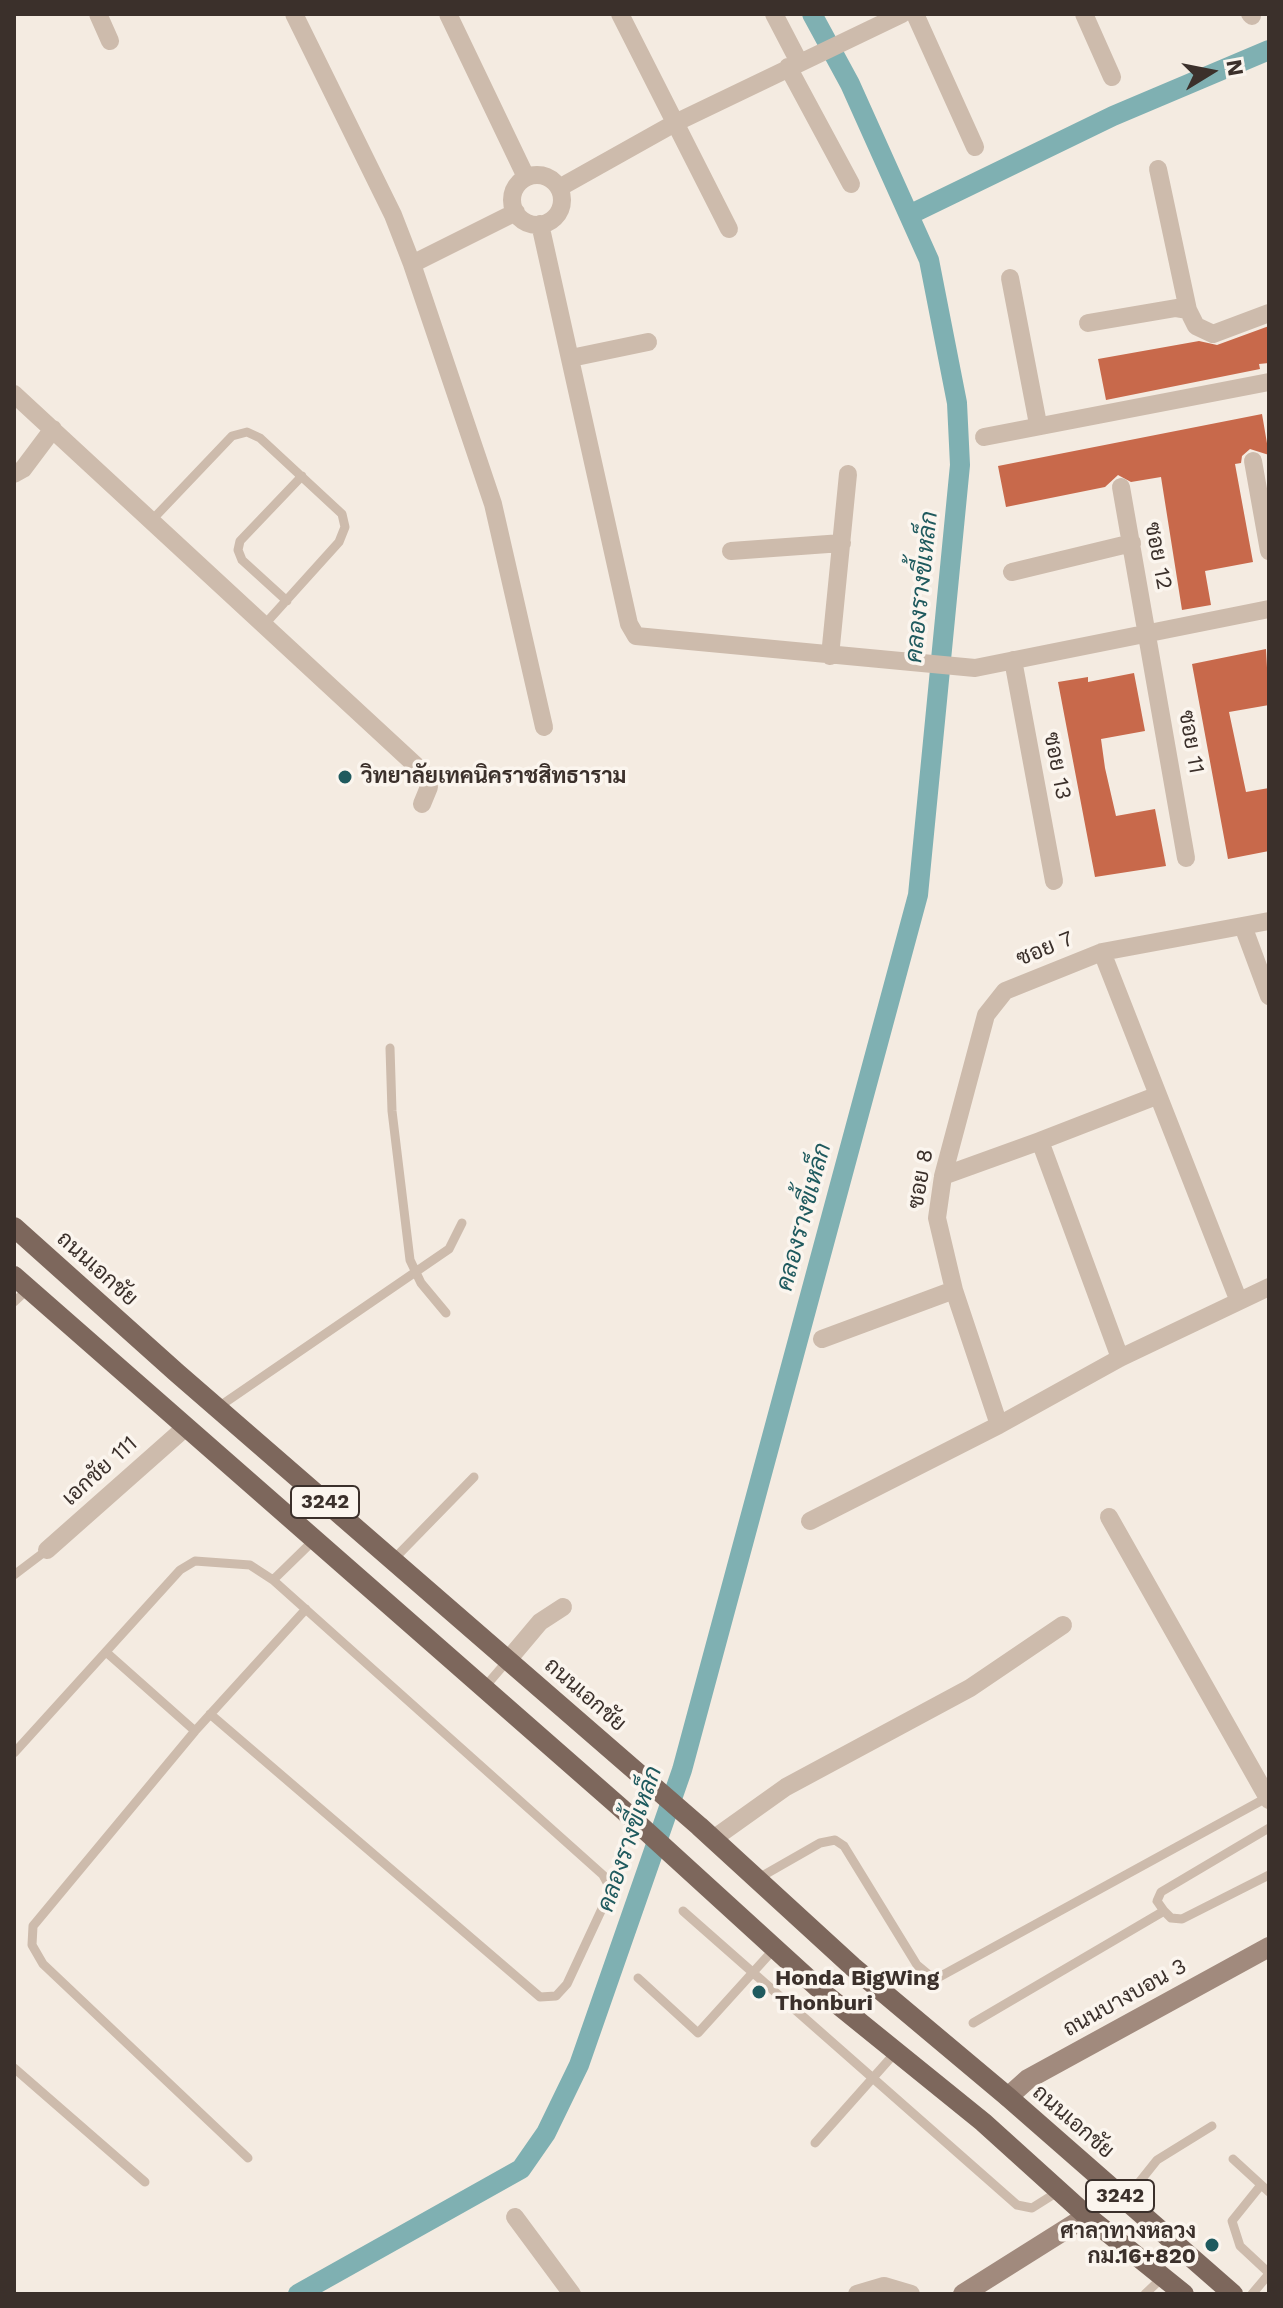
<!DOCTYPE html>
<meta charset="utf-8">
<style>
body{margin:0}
#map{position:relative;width:1283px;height:2308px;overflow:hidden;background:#f4ebe1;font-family:"Work Sans",sans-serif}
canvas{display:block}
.frame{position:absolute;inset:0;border:16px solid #3b302b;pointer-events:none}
.north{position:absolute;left:1171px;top:32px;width:80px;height:80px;-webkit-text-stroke:6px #fbf5ee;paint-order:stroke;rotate:80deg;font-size:22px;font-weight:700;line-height:32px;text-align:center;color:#3b302b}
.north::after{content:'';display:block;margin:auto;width:28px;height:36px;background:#3b302b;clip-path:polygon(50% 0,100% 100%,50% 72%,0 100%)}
</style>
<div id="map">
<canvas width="1283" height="2308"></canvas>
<div class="frame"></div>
<div class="north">N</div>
</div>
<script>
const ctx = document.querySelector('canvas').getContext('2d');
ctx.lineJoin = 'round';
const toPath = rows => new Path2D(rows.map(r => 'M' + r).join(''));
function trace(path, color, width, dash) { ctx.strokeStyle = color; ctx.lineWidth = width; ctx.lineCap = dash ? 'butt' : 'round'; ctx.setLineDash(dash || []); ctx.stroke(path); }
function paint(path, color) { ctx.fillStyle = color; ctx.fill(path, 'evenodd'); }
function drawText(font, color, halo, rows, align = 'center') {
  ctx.font = font + ' "Work Sans",Sarabun,sans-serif'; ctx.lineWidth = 7; ctx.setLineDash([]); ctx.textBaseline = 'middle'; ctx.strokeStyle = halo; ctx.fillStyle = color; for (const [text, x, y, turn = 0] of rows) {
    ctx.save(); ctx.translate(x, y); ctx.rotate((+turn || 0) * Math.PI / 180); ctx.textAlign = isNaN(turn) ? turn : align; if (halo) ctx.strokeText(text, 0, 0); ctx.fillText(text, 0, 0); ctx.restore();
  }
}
const canal = toPath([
 [911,214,1113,116,1269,50],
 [298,2294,521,2169,546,2133,579,2065,682,1770,918,895,960,465,957,403,929,260,850,84,812,14]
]);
const building = toPath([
 [1269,326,1269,363,1259,364,1260,369,1106,400,1098,359,1199,341,1217,345],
 [1262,414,1269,455,1250,449,1242,456,1241,463,1235,464,1253,562,1205,571,1211,605,1182,610,1161,477,1131,482,1118,475,1105,487,1006,507,998,466],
 [1266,649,1269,705,1229,712,1246,792,1269,788,1269,851,1228,859,1192,664],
 [1134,673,1145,731,1101,739,1105,768,1116,816,1155,809,1166,866,1095,877,1058,682,1088,677,1088,682]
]);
const lane = toPath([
 [152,520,232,436,247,432,260,438,342,514,345,527,339,542,265,624],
 [287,601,242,560,238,550,240,541,302,476],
 [390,1048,392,1111,410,1260,421,1283,446,1313],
 [14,1302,28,1289],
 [217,1408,449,1249,462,1223],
 [393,1560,474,1477],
 [14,1575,47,1550],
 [273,1580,314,1540],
 [106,1652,195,1731],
 [484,1688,508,1660],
 [14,1753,180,1570,195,1561,250,1565,273,1580,603,1875,609,1886,607,1898,567,1984,556,1996,540,1997,210,1714],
 [757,1879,820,1843,835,1840,844,1846,917,1965,929,1975,941,1976,1268,1797],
 [683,1911,1017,2205,1032,2208,1059,2191],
 [1164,1911,1171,1918,1182,1919,1269,1875],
 [638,1978,698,2033,775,1948],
 [973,2023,1164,1911,1157,1901,1161,1892,1269,1828],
 [14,2068,145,2182],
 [815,2143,895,2053],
 [248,2158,43,1964,32,1945,33,1926,195,1731,306,1609],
 [1233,2159,1269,2192],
 [1261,2185,1232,2221,1240,2246,1269,2273],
 [1125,2200,1157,2160,1212,2126],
 [1145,2294,1163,2277],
 [1252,2294,1269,2274]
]);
const street = toPath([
 [98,14,110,41],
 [294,14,393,215,412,264,493,504,544,727],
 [448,14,526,177],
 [620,14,729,229],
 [774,14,799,62],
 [915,14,975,147],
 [1084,14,1112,77],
 [1250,14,1252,16],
 [788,67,851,184],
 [1158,169,1188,310],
 '512 200a25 25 0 1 1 50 0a25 25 0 1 1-50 0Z',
 [559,188,675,123,902,14],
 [540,224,629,624,636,636,975,668,1269,609],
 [412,264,516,212],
 [1010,278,1038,424],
 [1088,323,1176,308,1188,310,1196,326,1213,334,1269,313],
 [571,358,648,342],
 [14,394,424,773,429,787,422,804],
 [984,437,1269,382],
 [1253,461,1269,551],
 [14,474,23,469,53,429],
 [1121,487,1186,858],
 [731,551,842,543],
 [1012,572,1132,543],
 [830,656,848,474],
 [1013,660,1054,881],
 [1243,926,1269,996],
 [1102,952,1238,1299],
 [943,1176,1040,1141],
 [822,1339,954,1290],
 [1120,1358,1040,1141,1156,1096],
 [999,1425,954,1290,937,1218,943,1176,986,1015,1005,991,1102,952,1269,921],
 [1109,1517,1269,1800],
 [810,1521,999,1425,1120,1358,1269,1287],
 [47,1550,186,1427],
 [508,1660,540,1622,563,1607],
 [713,1839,786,1787,970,1688,1063,1625],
 [515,2217,572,2294],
 [857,2294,884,2286,911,2294]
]);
const secondary = toPath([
 [1008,2097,1028,2079,1269,1947],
 [963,2294,1087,2216]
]);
const primary = toPath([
 [14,1227,177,1373,699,1826,853,1967,1008,2097,1233,2294],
 [14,1276,622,1809,826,1995,983,2122,1087,2216,1184,2294]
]);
const markers = [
 [345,777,8,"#1f5a5e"],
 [759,1992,8,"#1f5a5e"],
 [1212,2245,8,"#1f5a5e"]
];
const shields = [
 [325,1502,68],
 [1120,2196,68]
];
const shieldNames = [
 ["3242",325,1502],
 ["3242",1120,2196]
];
const streetNames = [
 ["ซอย 12",1158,556,79],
 ["ซอย 11",1191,742,80],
 ["ซอย 13",1057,766,79],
 ["ซอย 7",1045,949,-22],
 ["ซอย 8",921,1179,-80],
 ["ถนนเอกชัย",97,1269,42],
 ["เอกชัย 111",100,1471,-42],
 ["ถนนเอกชัย",585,1695,41],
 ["ถนนบางบอน 3",1125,1998,-29],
 ["ถนนเอกชัย",1073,2122,41]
];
const poiNames = [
 ["วิทยาลัยเทคนิคราชสิทธาราม",361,777],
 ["Honda BigWing",775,1979],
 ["Thonburi",775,2004],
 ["ศาลาทางหลวง",1196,2232,"right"],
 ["กม.16+820",1196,2257,"right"]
];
const waterNames = [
 ["คลองรางขี้เหล็ก",922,587,-84],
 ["คลองรางขี้เหล็ก",804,1217,-75],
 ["คลองรางขี้เหล็ก",630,1839,-71]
];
trace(canal, '#7fb0b2', 20);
paint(building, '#c8694b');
trace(lane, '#cdbbac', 9);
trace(street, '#cdbbac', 18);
trace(secondary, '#a18a7d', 20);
trace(primary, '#7d675c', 20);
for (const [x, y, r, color] of markers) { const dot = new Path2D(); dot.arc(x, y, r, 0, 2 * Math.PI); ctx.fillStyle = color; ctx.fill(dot); trace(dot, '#fbf5ee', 3); }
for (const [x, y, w] of shields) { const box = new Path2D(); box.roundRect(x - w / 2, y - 16, w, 32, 6); ctx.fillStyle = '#fbf5ee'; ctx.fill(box); trace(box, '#3b302b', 2); }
drawText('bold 20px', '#3b302b', null, shieldNames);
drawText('22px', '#3b302b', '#fbf5ee', streetNames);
drawText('bold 22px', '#3b302b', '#fbf5ee', poiNames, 'left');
drawText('italic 24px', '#1f5a5e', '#fbf5ee', waterNames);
</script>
